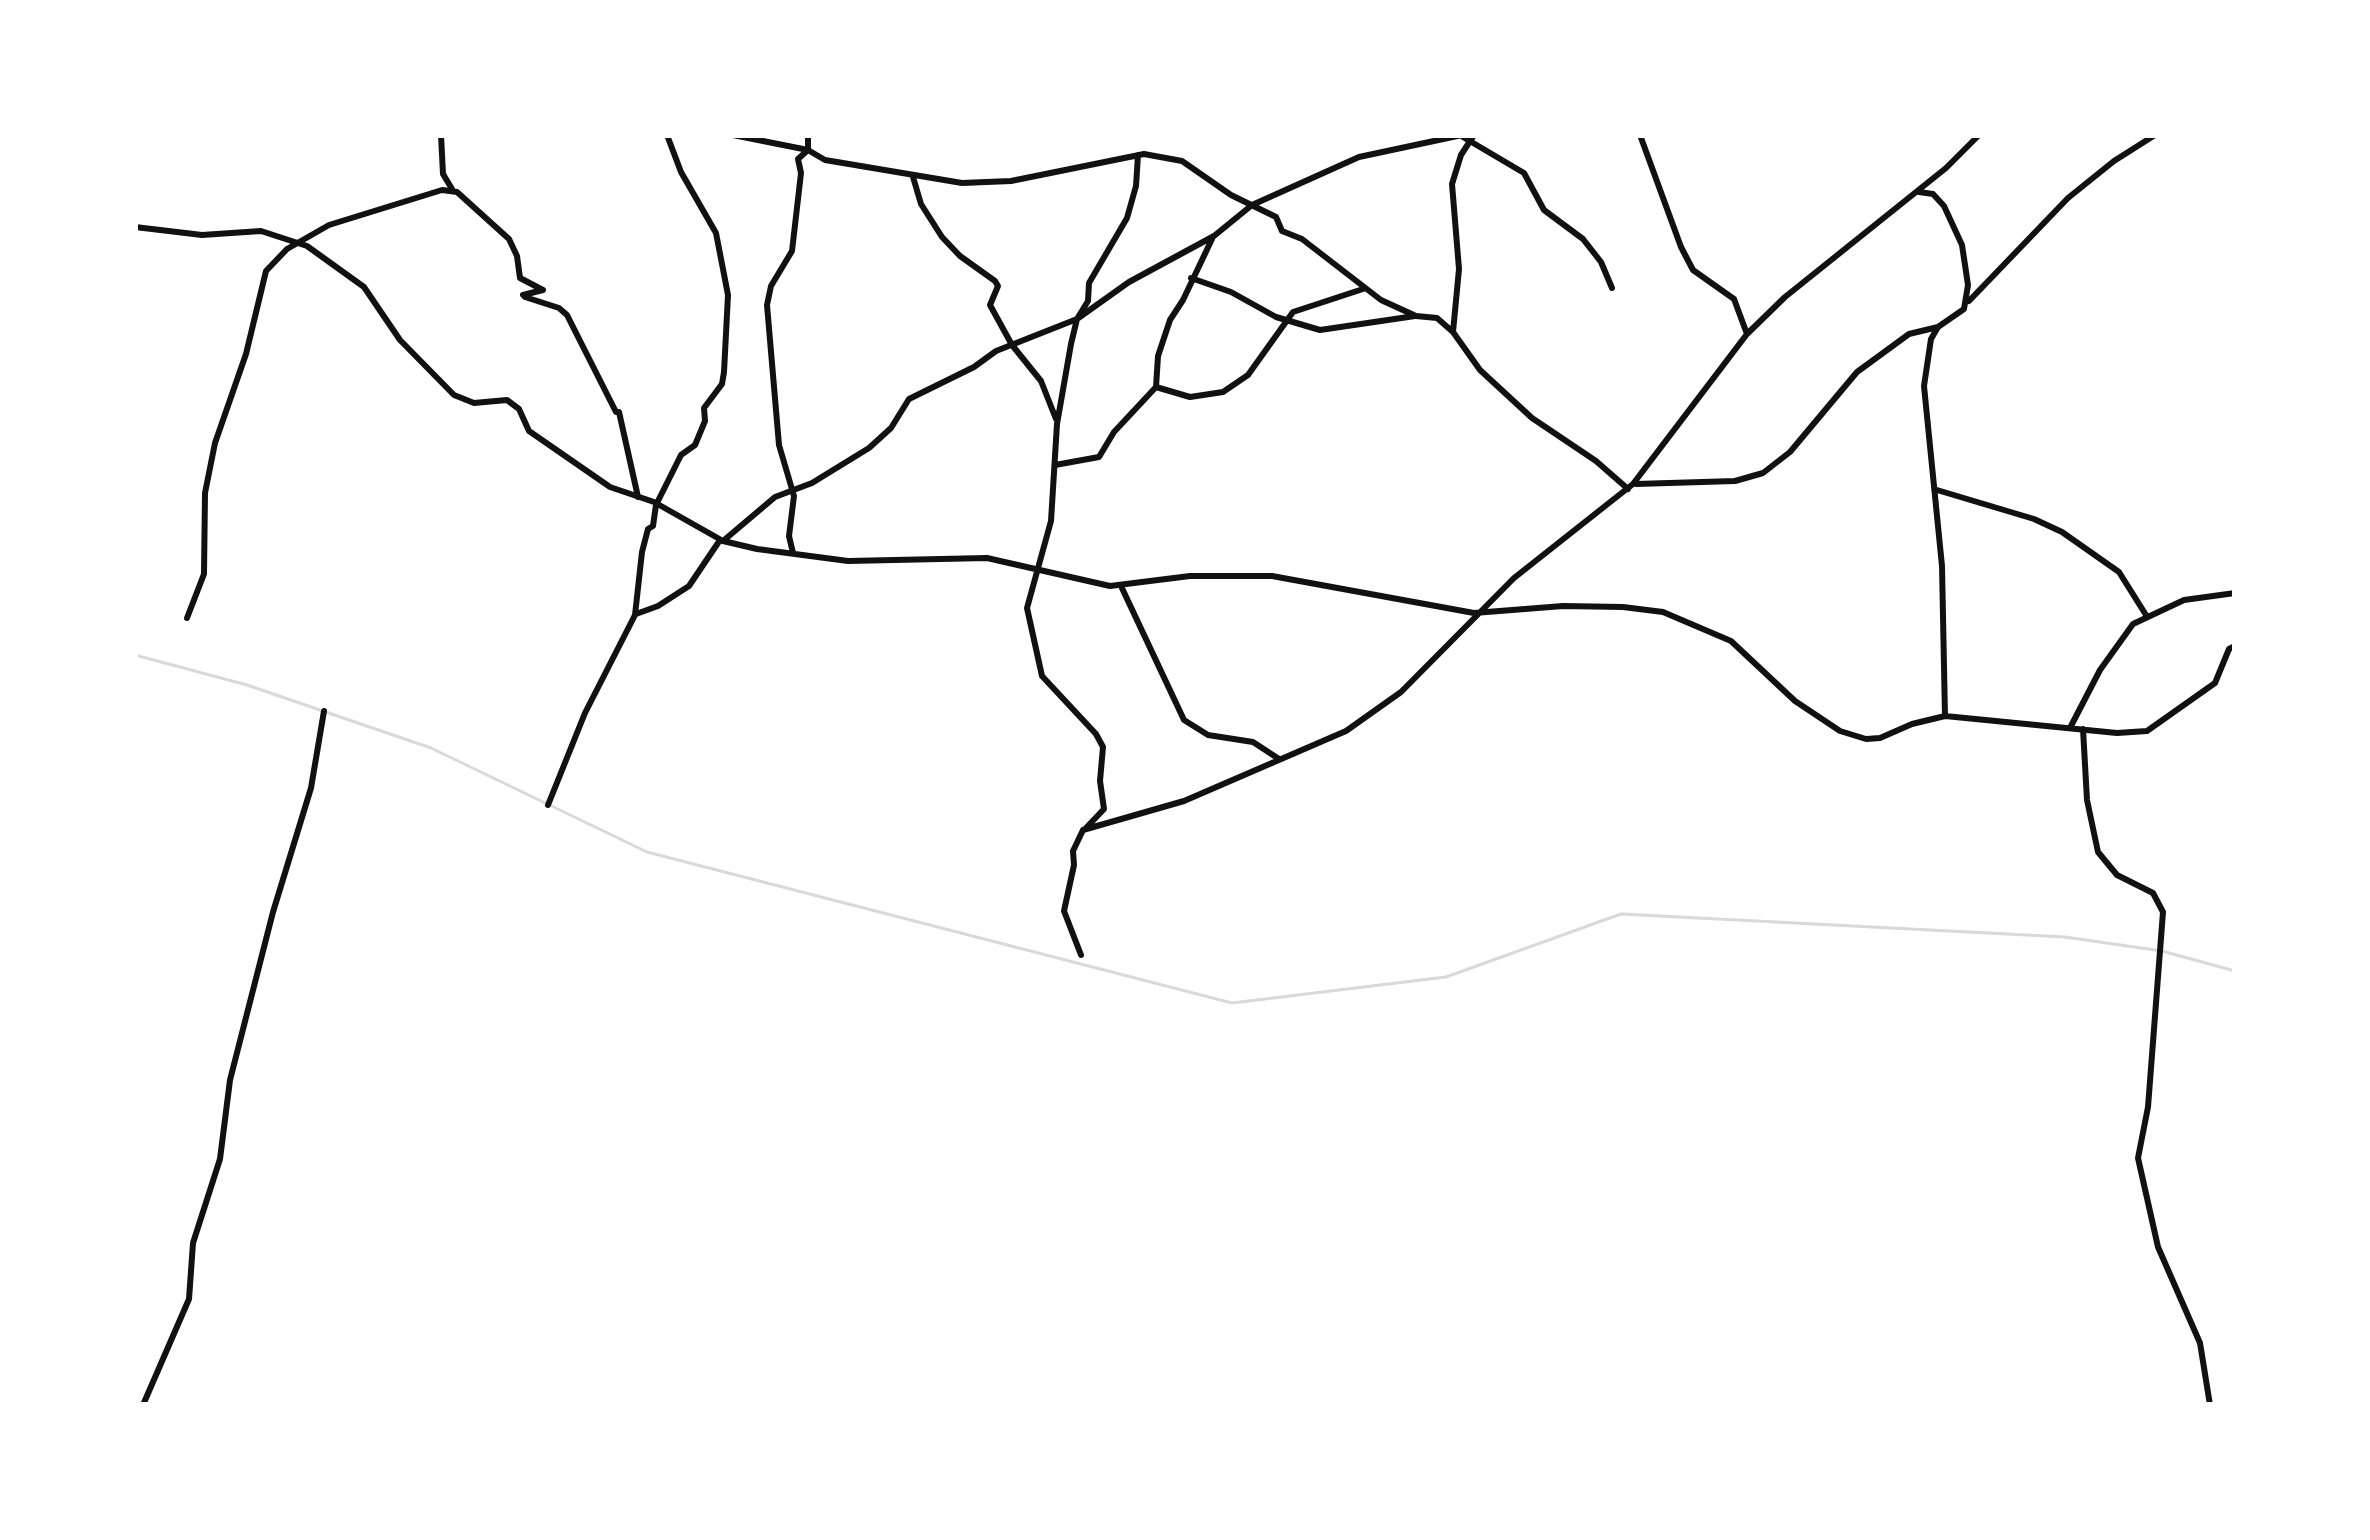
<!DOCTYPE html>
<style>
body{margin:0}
#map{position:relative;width:2370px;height:1540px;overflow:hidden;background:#fff;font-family:Signika,sans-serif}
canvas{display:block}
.frame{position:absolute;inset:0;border:138px solid #fff;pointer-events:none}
</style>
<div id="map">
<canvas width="2370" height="1540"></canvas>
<div class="frame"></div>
</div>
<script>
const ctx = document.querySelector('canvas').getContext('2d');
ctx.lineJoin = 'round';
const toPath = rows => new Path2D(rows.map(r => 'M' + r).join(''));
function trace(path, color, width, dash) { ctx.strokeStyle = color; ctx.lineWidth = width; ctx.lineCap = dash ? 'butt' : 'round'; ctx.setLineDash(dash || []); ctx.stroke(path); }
const stream = toPath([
 [135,655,247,685,431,748,647,852,1232,1003,1446,977,1621,914,2065,937,2162,951,2235,971]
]);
const minor = toPath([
 [441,135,443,174,452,189],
 [733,135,808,150,825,160,962,183,1011,181,1144,154,1182,161,1231,195,1276,217,1282,231,1302,239,1381,300,1416,316,1437,318,1453,332,1480,370,1532,418,1596,461,1628,489],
 [1640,135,1681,247,1693,270,1734,299,1747,334],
 [1463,137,1524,173,1544,210,1583,239,1601,262,1612,288],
 [913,177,921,204,942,237,960,256,995,281,998,286,990,305,1012,345,1041,381,1056,419],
 [1919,192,1933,194,1944,206,1962,245,1968,285,1964,309,1938,327,1931,339,1924,386,1942,566,1945,716],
 [135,227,202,235,261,231,307,246,364,287,400,340,454,395,474,403,507,400,519,409,529,431,610,487,654,502,723,541,757,549,848,561,987,558,1110,586,1190,576,1272,576,1474,613,1563,606,1623,607,1663,612,1731,641,1795,701,1840,731,1866,739,1880,738,1912,724,1945,716,2117,733,2147,731,2215,683,2229,649,2235,646],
 [1191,278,1231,292,1276,317,1320,330,1415,316],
 [1969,301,2068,198,2114,161,2155,135],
 [1453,332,1459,269,1452,184,1461,155,1474,135],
 [1156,387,1190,397,1223,392,1248,375,1293,312,1363,289],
 [1055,465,1099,457,1114,432,1156,387,1158,356,1170,320,1183,300,1212,239],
 [1636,484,1735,481,1763,473,1790,452,1857,372,1909,334,1938,327],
 [1937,490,2034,519,2062,532,2119,572,2146,615],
 [723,541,775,497,812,483,869,448,891,428,909,399,974,367,996,351,1077,319,1129,282,1214,236,1252,205,1359,157,1462,135],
 [793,553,789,536,794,496,779,445,767,305,771,286,792,251,801,173,798,159,808,150,808,135],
 [1121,586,1184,720,1208,735,1253,742,1279,759],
 [636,614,658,606,689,586,720,540],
 [187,618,204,574,205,493,215,443,246,354,266,271,287,249,329,225,442,190,457,192,509,239,517,256,520,278,543,290,523,295,525,297,559,308,567,315,616,412,619,412,638,497],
 [2071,726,2100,670,2133,624,2184,600,2235,593],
 [2083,729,2087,800,2098,852,2117,875,2153,893,2163,912,2148,1107,2138,1158,2158,1247,2200,1343,2210,1405],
 [548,805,585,713,635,615,642,552,648,529,653,526,656,505,681,455,695,445,705,421,704,408,722,384,724,372,728,295,716,233,681,172,667,135],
 [1086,828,1104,809,1100,781,1103,747,1096,734,1042,676,1027,608,1051,521,1057,424,1071,344,1077,319,1088,301,1089,283,1127,218,1136,186,1138,155],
 [1081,955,1064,911,1074,865,1073,851,1083,830,1184,801,1346,731,1401,692,1514,578,1633,484,1747,334,1785,297,1946,168,1979,135],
 [143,1405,189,1299,193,1243,220,1159,230,1080,273,912,311,788,324,711]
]);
trace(stream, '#d9d9d9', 3);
trace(minor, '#111', 6);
</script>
